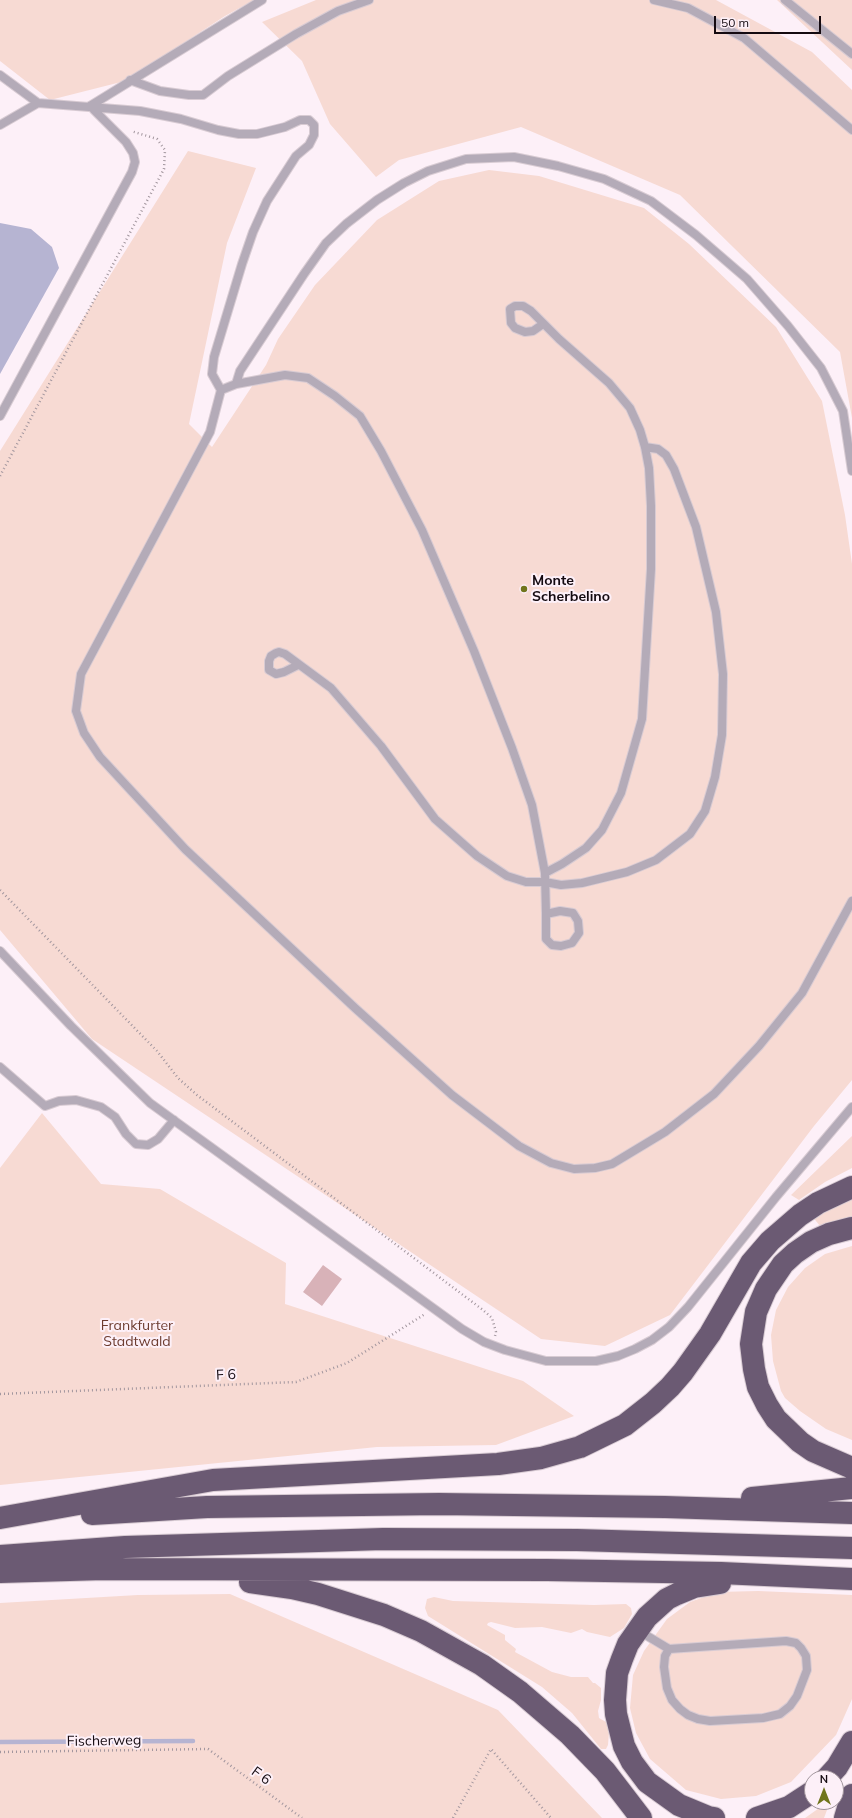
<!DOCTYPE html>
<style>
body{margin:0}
#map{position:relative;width:852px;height:1818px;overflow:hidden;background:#fdf0f8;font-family:Mulish,sans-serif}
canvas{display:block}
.north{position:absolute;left:804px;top:1770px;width:40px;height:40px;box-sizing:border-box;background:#fdf0f8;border:1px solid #a0949b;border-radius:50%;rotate:0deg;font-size:11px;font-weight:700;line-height:16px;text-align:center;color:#140a10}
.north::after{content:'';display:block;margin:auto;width:14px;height:18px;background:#70751c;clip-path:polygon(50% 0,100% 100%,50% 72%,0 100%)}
.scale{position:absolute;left:714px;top:16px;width:107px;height:18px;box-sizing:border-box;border:2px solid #140a10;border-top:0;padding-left:5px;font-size:12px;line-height:14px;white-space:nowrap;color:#140a10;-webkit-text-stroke:3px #fdf0f8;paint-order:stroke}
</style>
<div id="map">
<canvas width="852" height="1818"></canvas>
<div class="north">N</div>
<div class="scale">50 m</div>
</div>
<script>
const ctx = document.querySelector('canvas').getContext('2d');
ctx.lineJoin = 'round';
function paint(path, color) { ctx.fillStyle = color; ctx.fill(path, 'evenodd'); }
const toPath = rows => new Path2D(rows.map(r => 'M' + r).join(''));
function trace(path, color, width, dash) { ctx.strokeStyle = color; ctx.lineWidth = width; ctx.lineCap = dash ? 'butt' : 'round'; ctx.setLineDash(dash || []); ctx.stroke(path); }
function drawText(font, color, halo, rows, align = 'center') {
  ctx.font = font + ' Mulish,sans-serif'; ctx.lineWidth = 4; ctx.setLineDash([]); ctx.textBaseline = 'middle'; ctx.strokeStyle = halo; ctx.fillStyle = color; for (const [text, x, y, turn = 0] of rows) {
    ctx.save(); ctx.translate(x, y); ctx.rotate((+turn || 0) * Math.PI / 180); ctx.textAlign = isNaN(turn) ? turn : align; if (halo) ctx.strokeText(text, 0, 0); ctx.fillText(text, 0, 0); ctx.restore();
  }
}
const green = toPath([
 [0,0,254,0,225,16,125,81,50,100,0,61],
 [316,0,716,0,812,52,852,90,852,418,840,352,680,195,521,127,399,160,376,177,330,124,302,61,262,22],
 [777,0,852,0,852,70],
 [188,151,256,168,227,243,189,424,212,447,266,365,278,339,315,285,377,220,439,181,489,170,539,176,644,208,689,244,776,327,822,401,845,515,852,564,852,1080,814,1126,670,1315,605,1346,541,1339,92,1039,0,930,0,451],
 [42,1113,101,1184,160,1189,286,1263,285,1304,523,1381,574,1416,496,1445,377,1447,0,1485,0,1168],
 [852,1136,852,1168,825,1182,799,1200,791,1195],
 [852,1197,852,1218,840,1220,820,1226,812,1216],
 [852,1246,852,1440,826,1429,800,1411,785,1398,781,1391,773,1361,771,1335,776,1310,788,1287,805,1268,825,1254],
 [758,1591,852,1595,852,1699,836,1735,791,1782,756,1796,721,1799,686,1790,650,1759,636,1733,630,1708,633,1675,644,1651,667,1619,690,1602,718,1592],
 [230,1594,498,1710,602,1818,0,1818,0,1603,138,1595],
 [434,1597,453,1601,594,1605,626,1604,631,1608,632,1614,624,1628,610,1637,587,1632,582,1629,571,1633,542,1627,515,1628,491,1622,488,1623,487,1625,505,1635,505,1640,516,1649,515,1652,552,1672,571,1677,588,1677,593,1683,595,1683,601,1688,601,1700,598,1711,599,1718,606,1722,609,1732,608,1745,606,1749,601,1749,572,1713,542,1687,428,1616,425,1608,427,1599],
 [822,1806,827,1810,824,1818,805,1818]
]);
const water = toPath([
 [0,223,31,229,52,247,59,268,0,374]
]);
const stream = toPath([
 [0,1742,193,1741]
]);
const building = toPath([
 [323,1265,342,1279,322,1306,303,1292]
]);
const path = toPath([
 [0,476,164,169,165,150,157,139,131,131],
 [0,890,157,1051,178,1078,197,1095,483,1310,492,1318,496,1332,495,1336],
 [0,1394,296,1382,347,1363,425,1314],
 [0,1752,208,1749,302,1818],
 [453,1818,491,1749,551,1818]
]);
const service = toPath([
 [654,0,688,8,744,38,852,130],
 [785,0,852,54],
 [0,75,38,103,140,111,181,119,218,130,239,134,257,134,285,127,300,120,309,120,314,125,314,135,309,145,296,156,267,201,253,232,242,264,214,357,212,374,221,390,210,432,81,674,76,711,84,733,100,757,185,849,355,1008,452,1095,519,1146,551,1163,574,1169,595,1168,612,1164,665,1132,714,1094,759,1046,802,993,852,901],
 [130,80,160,91,189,95,203,95,228,76,296,34,338,11,369,0],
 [90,106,262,0],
 [0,125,38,103],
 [543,324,533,331,525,332,515,328,511,323,510,309,515,306,523,306,531,311,559,339,609,383,630,408,640,430,645,447,649,468,651,506,651,569,642,719,621,793,602,830,586,848,562,864,545,873],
 [236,384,285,375,308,378,335,396,360,416,381,451,422,530,474,651,512,748,532,805,545,873,546,914,560,911,573,913,578,921,579,933,572,943,561,946,552,945,546,939,546,914],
 [221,390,236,384,240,371,304,274,326,243,346,224,377,200,404,183,428,171,466,159,514,157,558,166,604,179,651,201,696,235,747,279,788,326,821,368,843,411,852,471],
 [0,416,132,172,135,162,133,153,126,142,90,106],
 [298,665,284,672,276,674,269,670,269,661,271,656,276,653,279,652,285,654,331,688,381,746,435,819,477,856,507,876,526,882,545,882,561,885,582,883,627,872,656,860,690,834,705,811,715,777,722,735,723,674,716,612,696,527,674,469,666,455,658,449,645,447],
 [0,951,71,1026,150,1103,462,1329,484,1342,505,1350,546,1361,596,1361,618,1356,635,1349,652,1340,669,1327,688,1307,776,1197,852,1107],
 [0,1067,45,1106,59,1101,76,1100,101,1107,115,1117,126,1134,136,1144,148,1145,158,1139,174,1120],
 [639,1631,669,1649,786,1641,796,1643,801,1648,806,1656,807,1670,797,1696,790,1706,780,1714,763,1718,710,1721,698,1719,688,1715,680,1709,672,1700,667,1688,664,1667,665,1656,669,1649]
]);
const motorway = toPath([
 [852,1228,829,1234,811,1242,795,1253,783,1264,766,1289,756,1312,751,1344,754,1369,758,1387,767,1405,776,1419,800,1442,813,1451,852,1468],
 [752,1498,852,1488],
 [92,1514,207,1507,439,1504,665,1507,852,1513],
 [0,1518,213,1480,498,1464,541,1458,580,1447,625,1425,653,1403,670,1387,683,1372,710,1334,751,1263,770,1241,800,1215,818,1203,852,1187],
 [0,1556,125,1547,383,1539,577,1540,852,1548],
 [0,1572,104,1569,547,1570,721,1573,852,1579],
 [250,1582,292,1588,318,1594,384,1615,421,1631,482,1665,520,1692,570,1735,605,1771,641,1818],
 [827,1778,837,1767,852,1742],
 [714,1818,708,1817,679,1805,647,1782,632,1762,624,1746,616,1714,615,1700,617,1673,622,1659,628,1644,647,1617,667,1599,677,1594,694,1587,720,1583],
 [757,1818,789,1807,812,1792],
 [845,1818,852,1795]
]);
const markers = [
 [524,589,4,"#70751c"]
];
const poiNames = [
 ["Monte",532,581],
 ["Scherbelino",532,597]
];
const parkNames = [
 ["Frankfurter",137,1326],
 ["Stadtwald",137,1342]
];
const streetNames = [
 ["F 6",226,1375,-3],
 ["Fischerweg",104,1741,-1],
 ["F 6",261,1776,36]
];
paint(green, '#f7dad3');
paint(water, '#b6b4d2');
trace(stream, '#b6b4d2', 4.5);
paint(building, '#d8b2b8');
trace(service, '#d8cbd3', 10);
trace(motorway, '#d8cbd3', 24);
trace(path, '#a2969e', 2.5, [1, 3]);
trace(service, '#b4abb8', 8);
trace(motorway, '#6b5a73', 22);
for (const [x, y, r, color] of markers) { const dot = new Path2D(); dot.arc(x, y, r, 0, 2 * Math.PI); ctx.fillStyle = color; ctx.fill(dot); trace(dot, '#fdf0f8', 1.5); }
drawText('bold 14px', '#140a10', '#fdf0f8', poiNames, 'left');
drawText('14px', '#6d3c30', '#fdf0f8', parkNames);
drawText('14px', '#140a10', '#fdf0f8', streetNames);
</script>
